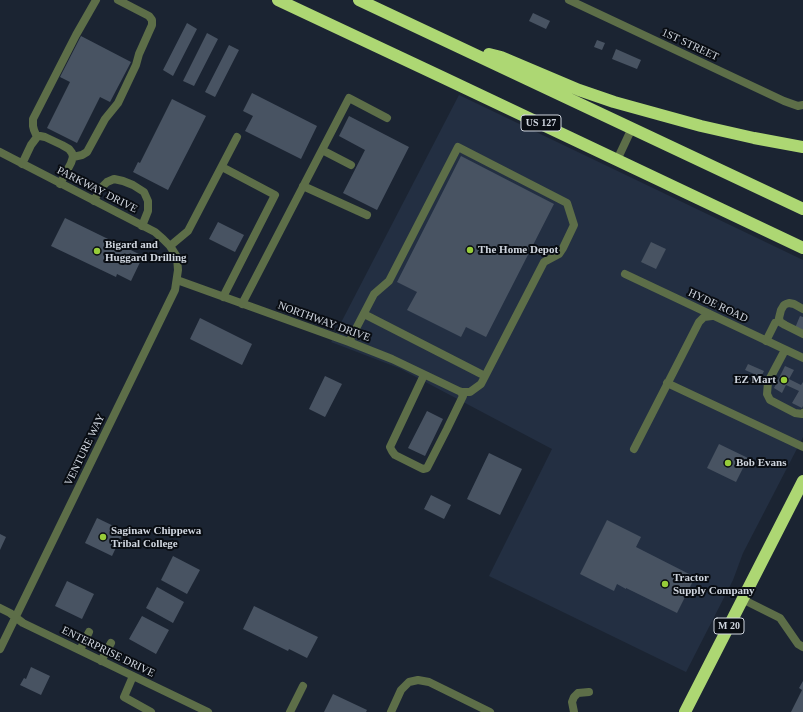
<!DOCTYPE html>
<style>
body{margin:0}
canvas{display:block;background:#1b2432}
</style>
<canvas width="803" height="712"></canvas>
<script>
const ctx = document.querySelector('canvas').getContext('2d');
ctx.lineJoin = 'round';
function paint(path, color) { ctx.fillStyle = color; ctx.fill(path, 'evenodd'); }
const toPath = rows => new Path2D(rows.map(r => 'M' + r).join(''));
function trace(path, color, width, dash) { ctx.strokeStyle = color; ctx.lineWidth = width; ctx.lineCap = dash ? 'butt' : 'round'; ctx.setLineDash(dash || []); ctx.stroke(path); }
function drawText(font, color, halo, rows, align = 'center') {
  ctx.font = font + ' "Times New Roman",serif'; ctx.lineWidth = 4; ctx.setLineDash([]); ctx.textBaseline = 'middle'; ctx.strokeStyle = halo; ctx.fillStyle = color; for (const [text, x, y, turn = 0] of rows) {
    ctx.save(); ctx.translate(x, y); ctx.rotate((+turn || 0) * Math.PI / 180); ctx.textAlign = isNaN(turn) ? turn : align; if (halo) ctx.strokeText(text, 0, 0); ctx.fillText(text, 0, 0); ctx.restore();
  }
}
const built = toPath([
 [459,95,803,260,803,437,743,553,733,580,686,672,489,576,552,449,399,368,331,342]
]);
const building = toPath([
 [533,13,550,21,546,29,529,21],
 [187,23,197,29,173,76,163,70],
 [207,33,218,39,194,86,183,81],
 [81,36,131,62,110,102,100,97,77,143,47,128,70,82,60,77],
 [597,40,605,43,602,50,594,47],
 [229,45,239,50,215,97,205,92],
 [616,49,641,60,637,69,612,59],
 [252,93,317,126,301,159,245,131,253,116,243,111],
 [172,99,206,116,168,190,133,172,138,162,140,163],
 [349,116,409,147,377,210,343,193,365,150,339,136],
 [461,156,554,204,486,337,466,327,461,337,407,310,417,292,397,282],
 [65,218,143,256,131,281,117,274,116,277,51,246],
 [218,222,244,235,235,252,209,239],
 [651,242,666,249,656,269,641,262],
 [800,316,803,317,803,332,795,328],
 [200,318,252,344,242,365,190,339],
 [748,364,764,371,761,377,745,370],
 [785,366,794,370,789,379,801,385,803,382,803,406,802,408,792,403,799,391,786,385,782,393,774,388],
 [325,376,342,384,325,417,309,409],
 [427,411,443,419,425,456,408,448],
 [719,444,748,458,736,482,707,468],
 [489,453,522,469,500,515,467,499],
 [431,495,451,505,444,519,424,509],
 [97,518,124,531,112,556,85,543],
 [607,520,641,537,636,547,695,577,677,613,626,588,626,589,617,584,614,591,580,574],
 [0,534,6,537,0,550],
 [173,556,200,570,187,594,161,580],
 [67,581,94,594,82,619,55,606],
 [157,587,184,602,173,623,146,608],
 [254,606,318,637,307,658,289,649,288,651,243,629],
 [142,616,169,630,156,654,129,639],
 [31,667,50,676,41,695,20,685,24,678,26,679],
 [803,681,803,712,791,712,802,690,799,688],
 [333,694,367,710,366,712,324,712]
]);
const minor = toPath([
 [569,0,784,101,798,106,803,105],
 [37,137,34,130,33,126,33,119,76,35,96,0],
 [322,150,351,165],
 [0,152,155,232,163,239,170,246,177,257,178,270,175,290,0,649],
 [73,157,82,155,87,152,105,119,118,103,136,65,139,54,152,25,152,20,149,16,118,0],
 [617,160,632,128],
 [22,164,31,145,37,137,40,136,45,137,62,145,69,149,72,153,73,157,71,163,60,184],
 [222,167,275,195,223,297],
 [303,186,367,215],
 [94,201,100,189,107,182,114,179,123,181,133,185,144,192,148,201,148,211,142,226],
 [170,246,188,231,237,137],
 [625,274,803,358],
 [177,280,349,342,392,359,461,392,470,392,481,384,544,262,559,254,563,248,574,225,567,203,458,147,389,281,374,294,349,342],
 [242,304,349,98,387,118],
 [803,309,794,304,789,303,786,304,784,305,781,310,779,318,780,322,785,325,803,334],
 [364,314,485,376],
 [766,341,775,323],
 [785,350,768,382,767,394,770,400,795,413,802,414,803,413],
 [424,375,390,447,392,451,395,455,423,469,427,468,447,429,463,396,461,392],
 [667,383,803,447],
 [634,449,699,322,704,317,712,316],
 [742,599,780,618,798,644,803,647],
 [0,608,10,613,23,623,208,712],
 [80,650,89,632],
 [101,661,111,643],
 [133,676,124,697,151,712],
 [290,712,303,686],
 [391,712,401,690,409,682,418,680,429,682,490,712],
 [574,712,572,702,574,697,578,693,589,692]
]);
const highway = toPath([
 [278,0,444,78,803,248],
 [359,0,803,209],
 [489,54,501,57,579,90,614,102,701,126,754,138,803,147],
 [685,712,803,481]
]);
const markers = [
 [470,250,4,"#97cc39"],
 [97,251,4,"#97cc39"],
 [784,380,4,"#97cc39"],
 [728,463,4,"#97cc39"],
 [103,537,4,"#97cc39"],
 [665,584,4,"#97cc39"]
];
const shields = [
 [541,123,40],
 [729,626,30]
];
const shieldNames = [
 ["US 127",541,123],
 ["M 20",729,626]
];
const streetNames = [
 ["1ST STREET",690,45,25],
 ["PARKWAY DRIVE",97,190,27],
 ["HYDE ROAD",718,306,25],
 ["NORTHWAY DRIVE",324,322,20],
 ["VENTURE WAY",85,450,-64],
 ["ENTERPRISE DRIVE",108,652,26]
];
const poiNames = [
 ["Bigard and",105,245],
 ["Huggard Drilling",105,258],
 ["The Home Depot",478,250],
 ["EZ Mart",776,380,"right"],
 ["Bob Evans",736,463],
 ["Saginaw Chippewa",111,531],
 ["Tribal College",111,544],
 ["Tractor",673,578],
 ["Supply Company",673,591]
];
paint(built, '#232f42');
paint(building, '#485362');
trace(minor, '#5d6e48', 8);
trace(highway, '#add773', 12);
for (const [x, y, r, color] of markers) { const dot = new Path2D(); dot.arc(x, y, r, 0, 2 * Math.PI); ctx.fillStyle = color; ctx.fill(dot); trace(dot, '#090d13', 1.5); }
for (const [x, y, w] of shields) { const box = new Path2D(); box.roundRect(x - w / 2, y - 8, w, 16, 3); ctx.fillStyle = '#090d13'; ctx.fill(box); trace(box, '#d0d6df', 1); }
drawText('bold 10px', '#d0d6df', null, shieldNames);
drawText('11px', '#d0d6df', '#090d13', streetNames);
drawText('bold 11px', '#d0d6df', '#090d13', poiNames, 'left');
</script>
